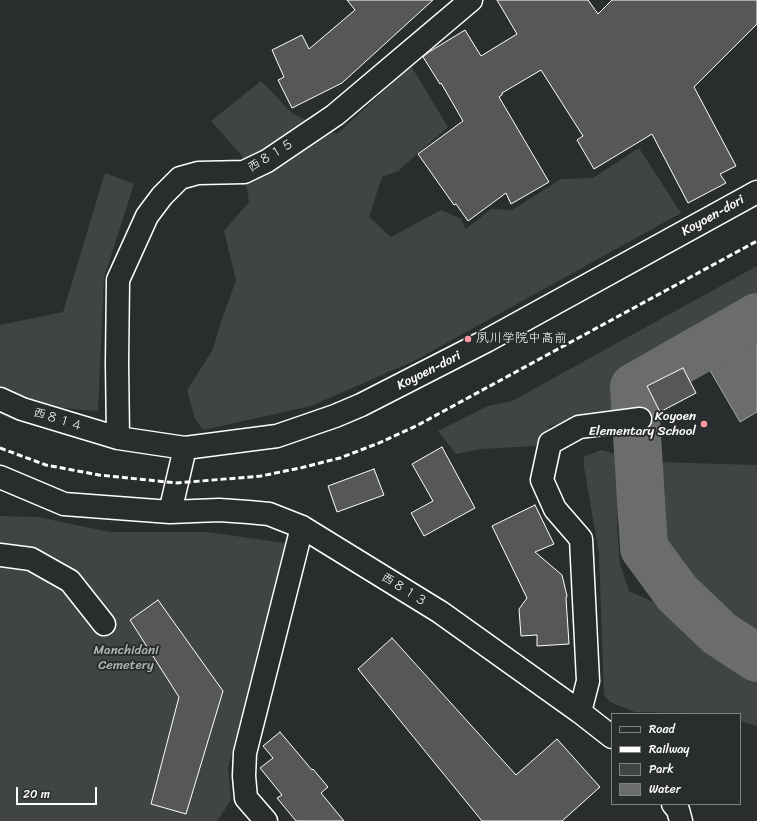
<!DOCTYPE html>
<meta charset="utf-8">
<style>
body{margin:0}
#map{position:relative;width:757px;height:821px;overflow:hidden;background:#2a2d2e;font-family:Sriracha,sans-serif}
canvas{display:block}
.legend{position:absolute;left:611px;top:713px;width:130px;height:92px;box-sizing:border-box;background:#2a2d2e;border:1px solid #7f8182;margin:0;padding:5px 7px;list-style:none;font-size:12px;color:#fff}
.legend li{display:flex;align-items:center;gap:8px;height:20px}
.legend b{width:20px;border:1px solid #7f8182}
.scale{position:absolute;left:16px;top:787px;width:81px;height:18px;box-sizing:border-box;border:2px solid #fff;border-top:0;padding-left:5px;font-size:12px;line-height:14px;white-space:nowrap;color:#fff;-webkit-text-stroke:3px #2a2d2e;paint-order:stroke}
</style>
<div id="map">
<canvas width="757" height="821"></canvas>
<ul class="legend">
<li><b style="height:5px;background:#2a2d2e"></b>Road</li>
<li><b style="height:5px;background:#fff"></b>Railway</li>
<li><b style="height:11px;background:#414445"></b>Park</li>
<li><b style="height:11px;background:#6a6c6d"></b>Water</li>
</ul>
<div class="scale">20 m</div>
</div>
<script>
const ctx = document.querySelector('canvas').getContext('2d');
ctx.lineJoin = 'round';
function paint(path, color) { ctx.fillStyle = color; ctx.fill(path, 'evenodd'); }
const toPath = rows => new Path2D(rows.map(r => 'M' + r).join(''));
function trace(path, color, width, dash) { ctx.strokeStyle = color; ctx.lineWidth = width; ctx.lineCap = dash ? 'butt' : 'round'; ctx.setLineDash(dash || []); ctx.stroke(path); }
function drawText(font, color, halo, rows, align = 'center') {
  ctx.font = font + ' Sriracha,"Klee One",sans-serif'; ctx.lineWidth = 4; ctx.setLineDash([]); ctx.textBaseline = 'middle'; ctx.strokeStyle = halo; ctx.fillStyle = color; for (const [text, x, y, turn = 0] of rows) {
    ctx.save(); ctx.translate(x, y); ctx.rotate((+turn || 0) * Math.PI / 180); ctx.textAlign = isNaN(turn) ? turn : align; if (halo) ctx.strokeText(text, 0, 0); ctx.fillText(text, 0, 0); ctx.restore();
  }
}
const green = toPath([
 [411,66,448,127,398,171,382,177,369,217,391,237,441,210,461,219,466,229,491,209,512,210,561,179,593,178,639,148,681,213,414,361,311,406,203,430,195,419,187,390,212,351,223,316,236,280,224,231,249,202,242,156,211,121,261,81,293,114,337,134],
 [105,173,134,184,104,278,98,411,61,408,17,421,0,414,0,325,63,312],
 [757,266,757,323,641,387,645,408,550,426,535,446,481,449,456,454,438,431,488,406,512,401],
 [601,450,620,455,617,526,620,564,629,591,706,625,757,663,757,726,740,721,740,714,635,712,610,702,604,695,599,554,584,467,584,457],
 [657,462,757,465,757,629,685,581,669,555],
 [0,516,38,517,109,532,206,532,285,543,228,768,231,800,217,821,0,821]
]);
const water = toPath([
 [757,339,757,412,740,422,708,367,757,339]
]);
const river = toPath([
 [757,317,634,387,644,548,677,593,719,633,757,658]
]);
const building = toPath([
 [347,0,433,0,342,83,292,108,278,80,284,77,272,50,302,35,309,49,355,10,347,0],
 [497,0,588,0,598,14,612,0,757,0,757,24,694,87,736,166,720,174,726,183,688,203,652,134,594,169,577,140,583,136,541,70,502,93,502,95,499,97,549,182,511,204,506,193,468,221,456,204,454,205,418,154,463,121,441,83,440,84,423,57,429,52,465,30,481,56,517,34,497,0],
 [683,368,696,393,660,412,647,386,683,368],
 [442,447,475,508,424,536,411,513,433,501,412,464,442,447],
 [374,469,384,495,337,512,328,486,374,469],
 [535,505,554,544,535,552,562,575,567,596,566,598,569,644,537,646,537,635,521,636,519,609,527,598,492,526,535,505],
 [158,600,223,691,186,814,151,804,179,697,130,620,158,600],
 [392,638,516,775,557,739,600,787,562,821,482,821,358,669,392,638],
 [280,732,312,770,313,769,328,787,321,793,344,821,296,821,277,798,282,795,260,768,273,758,263,746,280,732]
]);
const minor = toPath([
 [0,399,22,409,118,438,185,448,277,436,335,416,361,405,486,341,757,192],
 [118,438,117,363,118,280,147,216,162,196,180,178,198,173,244,172,267,161,335,115,471,0],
 [0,477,64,504,170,512,219,510,248,512,269,514,302,527,440,612,580,712,612,737],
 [170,512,185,448],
 [0,555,31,559,70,581,104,624],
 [580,712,588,681,581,539,555,509,542,480,550,443,579,427,640,419],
 [673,804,678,810,681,821],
 [266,821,246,798,244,776,245,753,302,527]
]);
const rail = toPath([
 [0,448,46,465,99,475,177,483,261,476,300,468,340,458,379,443,418,425,757,241]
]);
const markers = [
 [468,339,4,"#ff9aa2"],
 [704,424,4,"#ff9aa2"]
];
const streetNames = [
 ["西８１５",271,156,-31],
 ["Koyoen-dori",713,216,-29],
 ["Koyoen-dori",429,371,-27],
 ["西８１４",58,420,17],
 ["西８１３",404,590,32]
];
const poiNames = [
 ["夙川学院中高前",476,339],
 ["Koyoen",696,417,"right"],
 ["Elementary School",696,432,"right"]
];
const parkNames = [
 ["Manchidani",126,651],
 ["Cemetery",126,666]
];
paint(green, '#414445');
paint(water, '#6a6c6d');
trace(water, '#a6a7a7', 1);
trace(river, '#6a6c6d', 48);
paint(building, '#555758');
trace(building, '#fff', 1);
trace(minor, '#fff', 25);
trace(minor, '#2a2d2e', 22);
trace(rail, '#fff', 3, [6, 3]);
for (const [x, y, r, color] of markers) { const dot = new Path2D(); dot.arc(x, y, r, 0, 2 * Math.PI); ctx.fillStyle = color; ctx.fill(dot); trace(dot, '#2a2d2e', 1.5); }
drawText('13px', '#fff', '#2a2d2e', streetNames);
drawText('13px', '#fff', '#2a2d2e', poiNames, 'left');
drawText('13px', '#b3b4b5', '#2a2d2e', parkNames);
</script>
